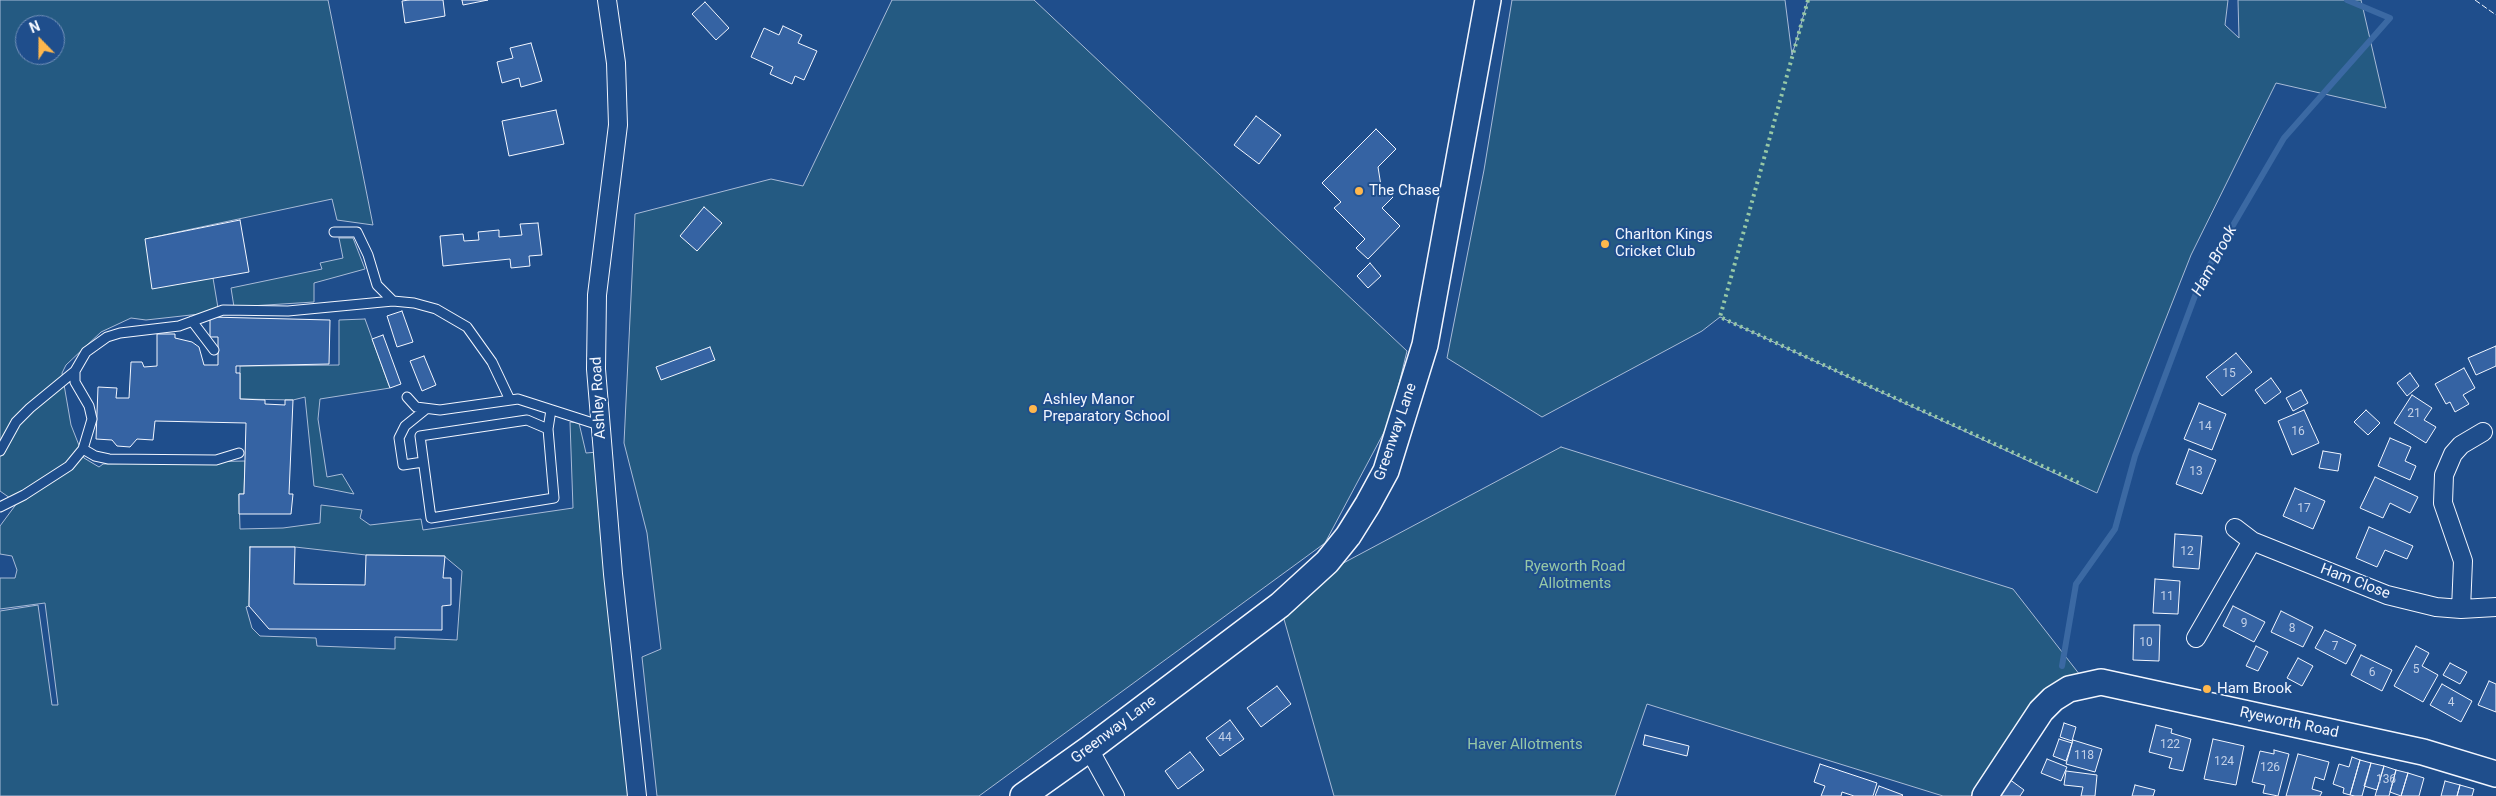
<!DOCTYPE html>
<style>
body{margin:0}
#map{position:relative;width:2496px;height:796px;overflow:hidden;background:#1f4e8c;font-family:Roboto,sans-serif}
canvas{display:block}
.north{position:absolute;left:15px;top:15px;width:50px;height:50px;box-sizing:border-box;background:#1f4e8c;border:1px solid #7391ba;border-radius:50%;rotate:338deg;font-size:14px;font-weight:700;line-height:20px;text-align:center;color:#f2f6ff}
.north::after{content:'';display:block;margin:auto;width:18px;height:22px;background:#ffb74d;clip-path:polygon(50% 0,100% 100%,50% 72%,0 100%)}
</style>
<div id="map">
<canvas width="2496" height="796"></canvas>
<div class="north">N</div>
</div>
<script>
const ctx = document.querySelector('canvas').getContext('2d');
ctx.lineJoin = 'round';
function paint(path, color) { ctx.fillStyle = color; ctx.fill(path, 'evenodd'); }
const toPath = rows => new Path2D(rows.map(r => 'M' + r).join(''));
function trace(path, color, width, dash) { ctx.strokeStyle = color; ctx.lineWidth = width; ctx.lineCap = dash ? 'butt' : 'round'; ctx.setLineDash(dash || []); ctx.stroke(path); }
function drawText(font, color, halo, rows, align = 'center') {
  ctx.font = font + ' Roboto,sans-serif'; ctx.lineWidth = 4; ctx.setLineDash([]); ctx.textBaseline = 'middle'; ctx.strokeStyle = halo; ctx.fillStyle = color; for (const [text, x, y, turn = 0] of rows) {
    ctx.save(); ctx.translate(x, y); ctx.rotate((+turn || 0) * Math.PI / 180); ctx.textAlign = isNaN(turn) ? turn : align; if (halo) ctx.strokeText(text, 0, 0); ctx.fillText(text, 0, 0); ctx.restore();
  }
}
const green = toPath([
 [0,0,328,0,373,225,337,220,332,199,145,239,213,278,218,308,200,314,146,320,131,318,101,332,66,365,62,373,71,425,84,458,99,467,103,464,245,461,244,494,239,494,240,529,283,528,320,523,321,505,362,510,360,518,370,525,421,519,423,530,573,508,570,422,579,423,586,453,598,452,634,796,0,796,0,611,38,605,52,705,58,705,45,603,0,609,0,578,15,578,17,570,12,556,0,554,0,526,17,503,0,491,0,0],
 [25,25,55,25,55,55,25,55,25,25],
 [250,547,295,547,366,555,444,556,462,571,457,640,395,637,395,649,317,646,316,638,260,636,252,628,246,607,249,606,250,547],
 [892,0,1034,0,1407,351,1390,421,1325,543,979,796,657,796,642,657,661,649,647,533,624,443,635,214,771,179,803,186,892,0],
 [1512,0,1785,0,1792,55,1808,0,2228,0,2225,25,2239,38,2238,0,2361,0,2386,108,2276,83,2191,255,2097,493,1720,317,1702,331,1542,417,1447,358,1484,170,1512,0],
 [339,238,353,238,365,269,314,283,314,302,234,307,231,288,322,269,320,263,343,258,339,238],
 [365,319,390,388,320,399,318,419,327,477,342,474,354,494,314,486,305,397,293,400,240,399,240,366,339,365,339,320,365,319],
 [1561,447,2013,589,2087,684,2069,689,1985,796,1943,796,1647,704,1615,796,1334,796,1280,605,1304,584,1561,447]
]);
const stream = toPath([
 [2062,666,2076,584,2115,529,2135,456,2201,280,2284,138,2390,18,2347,0]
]);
const building = toPath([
 [409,0,443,0,445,16,405,23,402,1,409,0],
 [462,0,488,0,463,5,462,0],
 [705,2,729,28,716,40,692,14,705,2],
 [783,26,802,35,798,43,817,51,804,80,795,76,792,84,770,74,773,67,751,57,764,28,779,35,783,26],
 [531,43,542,81,521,87,519,78,502,83,497,62,513,58,510,48,531,43],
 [556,110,564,144,509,156,502,121,556,110],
 [1256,116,1281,135,1259,164,1234,145,1256,116],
 [1376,129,1396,149,1378,167,1381,186,1393,197,1382,208,1400,226,1368,259,1356,248,1365,239,1334,208,1341,202,1322,183,1376,129],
 [704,207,722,223,697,251,680,236,704,207],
 [240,220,249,272,152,289,145,239,240,220],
 [538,223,542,255,529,256,530,266,511,268,510,259,443,266,440,236,463,234,464,241,479,240,478,232,499,230,499,237,522,235,520,224,538,223],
 [1370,263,1381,276,1368,288,1357,276,1370,263],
 [402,311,413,342,397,347,387,316,402,311],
 [210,317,330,320,329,364,236,366,236,373,240,373,240,399,265,400,265,404,285,405,285,400,293,400,289,494,293,494,291,514,239,514,239,494,244,494,246,423,155,421,153,440,137,439,130,447,117,446,112,440,96,439,98,387,117,388,116,398,129,398,131,362,142,362,144,367,157,366,157,334,175,334,175,338,192,342,199,347,204,365,218,365,218,337,210,337,210,317],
 [383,335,401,384,390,388,372,339,383,335],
 [2496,346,2496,366,2476,375,2468,358,2496,346],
 [710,347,715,360,661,380,656,367,710,347],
 [2236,353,2252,372,2222,396,2206,377,2236,353],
 [424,356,436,385,422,391,410,361,424,356],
 [2464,368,2475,388,2463,395,2469,404,2455,412,2450,402,2446,404,2435,384,2464,368],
 [2410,373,2419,386,2407,396,2397,383,2410,373],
 [2271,378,2281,392,2265,404,2255,390,2271,378],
 [2301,390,2308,403,2293,411,2286,398,2301,390],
 [2412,395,2432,408,2424,420,2436,427,2426,443,2394,423,2412,395],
 [2199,403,2226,414,2212,450,2184,439,2199,403],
 [2304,410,2319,443,2292,455,2278,421,2304,410],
 [2366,410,2380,423,2368,435,2354,422,2366,410],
 [2390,438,2411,447,2405,461,2416,466,2410,480,2378,466,2390,438],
 [2189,449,2216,460,2202,494,2176,484,2189,449],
 [2323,451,2341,454,2338,471,2319,468,2323,451],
 [2375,477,2418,497,2410,513,2390,503,2383,518,2360,508,2375,477],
 [2295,488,2325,501,2313,529,2283,516,2295,488],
 [2369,527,2413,546,2407,559,2385,550,2377,567,2356,558,2369,527],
 [2175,534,2202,536,2199,569,2173,567,2175,534],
 [250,547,295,547,294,584,365,585,366,555,445,556,443,578,451,578,451,605,442,606,442,630,269,629,249,606,250,547],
 [2155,579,2180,581,2178,614,2153,613,2155,579],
 [2233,606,2265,622,2254,642,2223,626,2233,606],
 [2281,611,2313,627,2303,647,2271,632,2281,611],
 [2134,625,2160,625,2159,661,2133,660,2134,625],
 [2325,630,2356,645,2346,664,2315,648,2325,630],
 [2256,646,2268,652,2258,671,2246,666,2256,646],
 [2416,646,2429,653,2422,666,2438,675,2423,702,2394,686,2416,646],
 [2361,655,2392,670,2382,691,2351,675,2361,655],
 [2298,658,2313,666,2302,686,2287,678,2298,658],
 [2450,663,2467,672,2460,684,2443,675,2450,663],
 [2489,681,2496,684,2496,712,2478,705,2489,681],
 [2442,684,2472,701,2461,722,2430,705,2442,684],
 [1277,686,1291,704,1261,727,1247,708,1277,686],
 [1230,720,1244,739,1220,756,1206,738,1230,720],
 [2064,723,2076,727,2072,741,2060,737,2064,723],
 [2156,725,2172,729,2171,733,2191,739,2183,771,2169,768,2172,758,2149,752,2156,725],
 [1645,735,1689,746,1687,756,1643,745,1645,735],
 [2059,739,2072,743,2066,761,2053,756,2059,739],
 [2213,739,2244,746,2236,785,2204,779,2213,739],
 [2073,740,2102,749,2095,772,2066,764,2073,740],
 [2274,750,2289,754,2278,796,2263,793,2265,785,2252,782,2260,751,2274,754,2274,750],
 [1190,752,1204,770,1178,789,1165,771,1190,752],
 [2298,754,2329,762,2324,780,2315,777,2312,789,2322,792,2320,796,2286,796,2298,754],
 [2352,757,2360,760,2350,795,2343,793,2344,788,2333,784,2339,764,2349,767,2352,757],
 [2047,759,2067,767,2061,781,2041,773,2047,759],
 [2360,760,2371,763,2362,796,2355,796,2350,795,2360,760],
 [2371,763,2384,766,2377,790,2364,786,2371,763],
 [1820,764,1877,783,1873,796,1854,796,1842,792,1841,796,1821,796,1825,786,1814,782,1820,764],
 [2384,766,2396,770,2389,796,2375,796,2384,766],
 [2396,770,2408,773,2401,796,2390,792,2396,770],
 [2066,771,2097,775,2095,796,2081,796,2083,787,2064,785,2066,771],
 [2408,773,2424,778,2419,796,2401,796,2408,773],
 [2009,779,2024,790,2020,796,1997,796,2009,779],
 [2445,781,2460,785,2457,796,2441,796,2445,781],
 [2135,785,2155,790,2153,796,2132,796,2135,785],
 [2460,785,2474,789,2472,796,2457,796,2460,785],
 [1879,786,1903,795,1902,796,1875,796,1879,786]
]);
const lane = toPath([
 [334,232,357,232,368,255,377,285,393,301],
 [192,321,214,350],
 [407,397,416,407,440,410,518,399,599,425],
 [548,429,527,420,420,436,431,518,554,498,548,429,551,410],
 [83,449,95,456,109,459,216,460,239,453],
 [0,451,16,422,30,408,75,371],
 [423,462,403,465,399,438,405,426,426,409],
 [0,507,24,495,69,466,83,449,92,419,89,406,75,382,75,371,86,352,107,337,120,333,179,326,223,310,288,311,393,301,414,303,436,309,467,327,492,362,510,400]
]);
const street = toPath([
 [607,0,616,63,618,125,597,295,596,369,613,574,637,796],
 [2235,528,2252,541,2387,595,2436,607,2461,609,2496,607],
 [2461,609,2463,561,2443,503,2444,475,2453,454,2461,445,2483,432],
 [2196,638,2252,541],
 [1089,749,1115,796]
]);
const secondary = toPath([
 [1023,796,1089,749,1280,605,1327,562,1348,536,1368,504,1386,471,1425,345,1488,0],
 [1985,796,2041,711,2053,699,2069,689,2101,682,2423,752,2496,774]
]);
const hedge = toPath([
 [1808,0,1720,317,2081,484]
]);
const fence = toPath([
 [2475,0,2496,15]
]);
const markers = [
 [1359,191,5,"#ffb74d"],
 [1605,244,5,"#ffb74d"],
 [1033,409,5,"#ffb74d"],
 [2207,689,5,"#ffb74d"]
];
const numberNames = [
 ["15",2229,374],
 ["21",2414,414],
 ["14",2205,427],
 ["16",2298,432],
 ["13",2196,472],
 ["17",2304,509],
 ["12",2187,552],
 ["11",2167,597],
 ["9",2244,624],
 ["8",2292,629],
 ["10",2146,643],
 ["7",2335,647],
 ["5",2416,670],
 ["6",2372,673],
 ["4",2451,703],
 ["44",1225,738],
 ["122",2170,745],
 ["118",2084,756],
 ["124",2224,762],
 ["126",2270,768],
 ["136",2386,780]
];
const poiNames = [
 ["The Chase",1369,191],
 ["Charlton Kings",1615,235],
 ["Cricket Club",1615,252],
 ["Ashley Manor",1043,400],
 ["Preparatory School",1043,417],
 ["Ham Brook",2217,689]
];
const streetNames = [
 ["Ashley Road",599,398,-93],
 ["Greenway Lane",1396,432,-71],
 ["Ham Close",2355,582,21],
 ["Ryeworth Road",2289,723,12],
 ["Greenway Lane",1114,730,-37]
];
const parkNames = [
 ["Ryeworth Road",1575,567],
 ["Allotments",1575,584],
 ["Haver Allotments",1525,745]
];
const waterNames = [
 ["Ham Brook",2215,261,-62]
];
paint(green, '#245a82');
trace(green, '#a8bbd7', 1);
trace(stream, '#3b69a3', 6);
paint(building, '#3563a3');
trace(building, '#f2f6ff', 1);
trace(lane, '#f2f6ff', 11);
trace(street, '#f2f6ff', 20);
trace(secondary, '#f2f6ff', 28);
trace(lane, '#1f4e8c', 9);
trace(street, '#1f4e8c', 18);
trace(secondary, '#1f4e8c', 25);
trace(hedge, '#97c8a6', 4, [2.5, 4]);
trace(fence, '#f2f6ff', 1, [6, 2.5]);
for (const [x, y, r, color] of markers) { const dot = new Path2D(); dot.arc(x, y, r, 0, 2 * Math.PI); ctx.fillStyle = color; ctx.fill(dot); trace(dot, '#1f4e8c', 2); }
drawText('12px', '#c3d1e8', null, numberNames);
drawText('15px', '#f2f6ff', '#1f4e8c', poiNames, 'left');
drawText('15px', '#f2f6ff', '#1f4e8c', streetNames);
drawText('15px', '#97c8a6', '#1f4e8c', parkNames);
drawText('italic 16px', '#f2f6ff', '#1f4e8c', waterNames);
</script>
